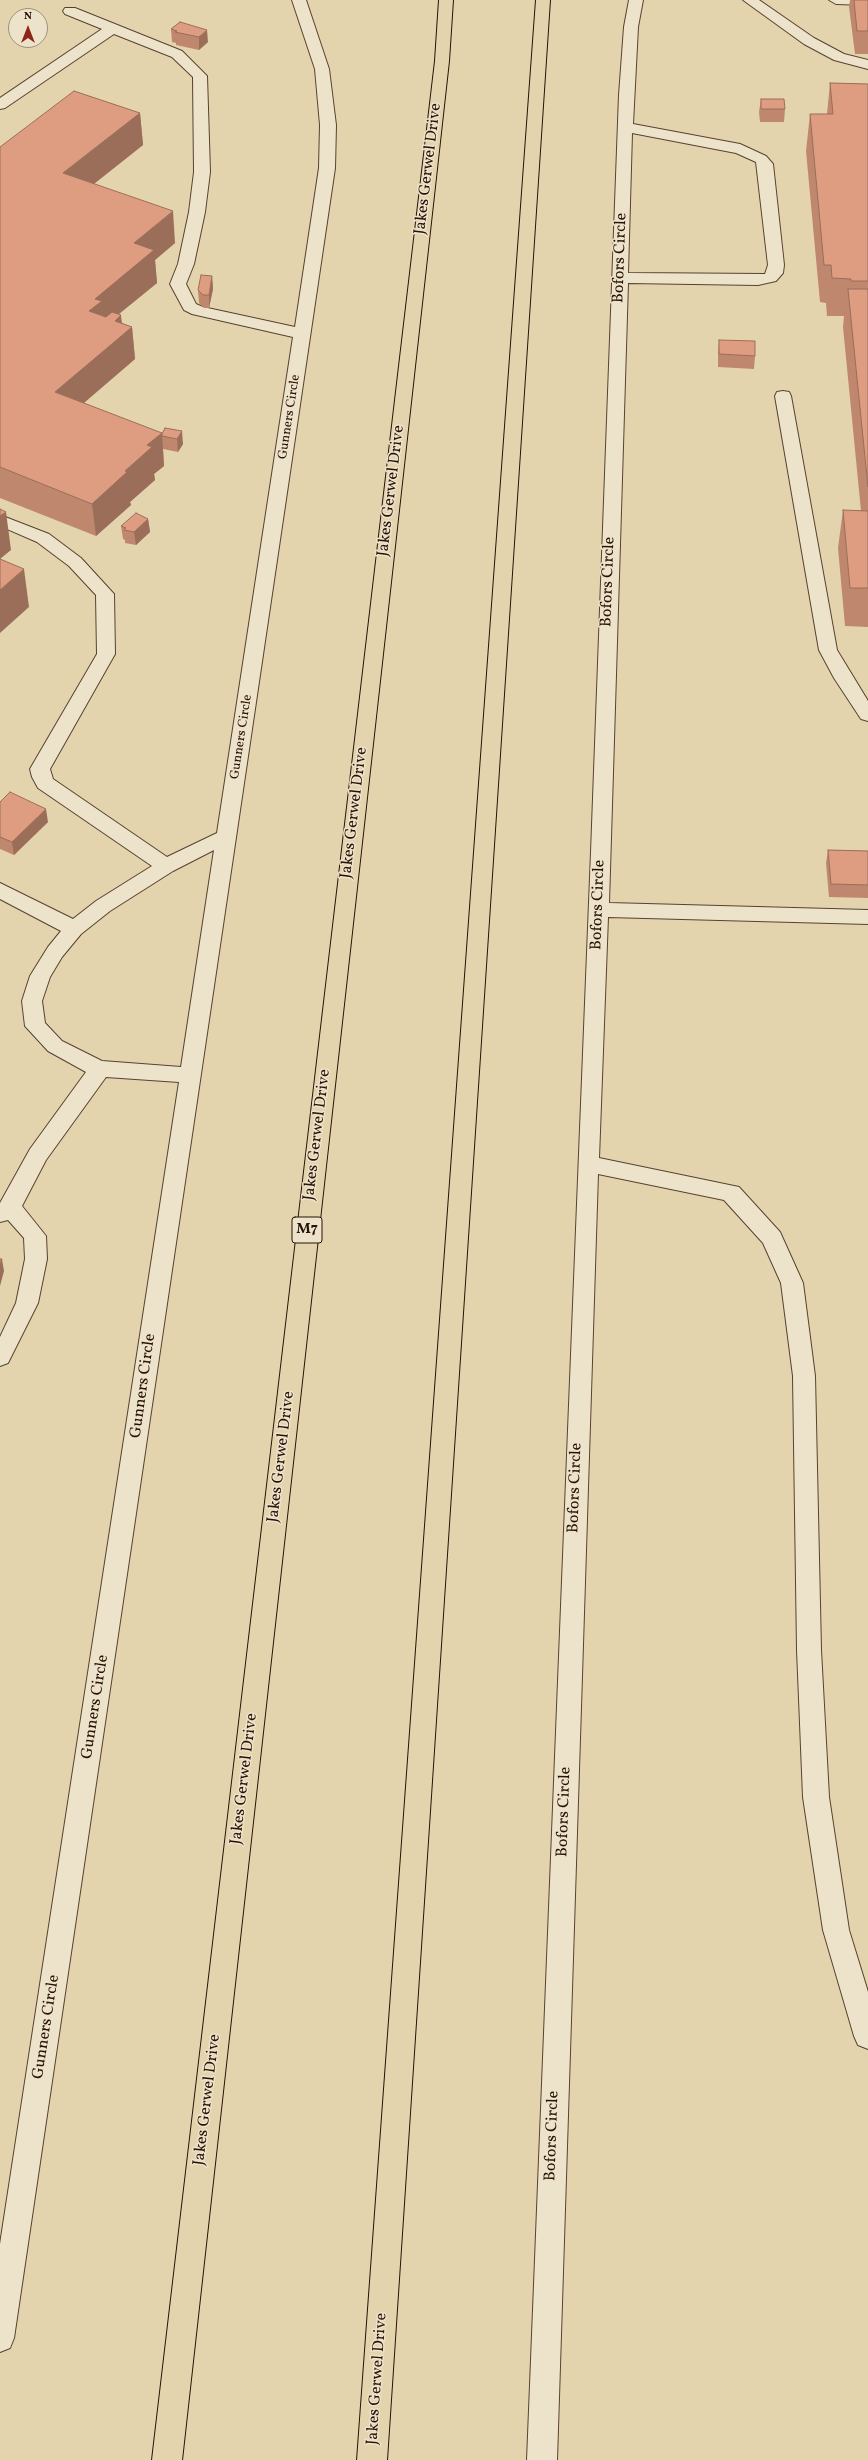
<!DOCTYPE html>
<style>
body{margin:0}
#map{position:relative;width:868px;height:2460px;overflow:hidden;background:#e4d4ae;font-family:Vollkorn,serif}
canvas{display:block}
.north{position:absolute;left:8px;top:8px;width:40px;height:40px;box-sizing:border-box;background:#ede3ca;border:1px solid #9e8f7c;border-radius:50%;rotate:0deg;font-size:11px;font-weight:700;line-height:16px;text-align:center;color:#281106}
.north::after{content:'';display:block;margin:auto;width:14px;height:18px;background:#8f2418;clip-path:polygon(50% 0,100% 100%,50% 72%,0 100%)}
</style>
<div id="map">
<canvas width="868" height="2460"></canvas>
<div class="north">N</div>
</div>
<script>
const ctx = document.querySelector('canvas').getContext('2d');
ctx.lineJoin = 'round';
const toPath = rows => new Path2D(rows.map(r => 'M' + r).join(''));
function trace(path, color, width, dash) { ctx.strokeStyle = color; ctx.lineWidth = width; ctx.lineCap = dash ? 'butt' : 'round'; ctx.setLineDash(dash || []); ctx.stroke(path); }
function paint(path, color) { ctx.fillStyle = color; ctx.fill(path, 'evenodd'); }
function drawText(font, color, halo, rows, align = 'center') {
  ctx.font = font + ' Vollkorn,serif'; ctx.lineWidth = 3; ctx.setLineDash([]); ctx.textBaseline = 'middle'; ctx.strokeStyle = halo; ctx.fillStyle = color; for (const [text, x, y, turn = 0] of rows) {
    ctx.save(); ctx.translate(x, y); ctx.rotate((+turn || 0) * Math.PI / 180); ctx.textAlign = isNaN(turn) ? turn : align; if (halo) ctx.strokeText(text, 0, 0); ctx.fillText(text, 0, 0); ctx.restore();
  }
}
const minor = toPath([
 [292,0,306,0,329,69,336,125,335,168,14,2338,10,2348,0,2352,0,2244,179,1082,106,1077,46,1160,22,1206,46,1236,47,1259,38,1303,8,1363,0,1366,0,1337,16,1303,25,1259,24,1238,8,1220,0,1222,0,1203,30,1149,86,1072,48,1051,25,1026,22,1001,30,976,48,947,61,931,0,899,0,883,73,919,96,901,152,866,38,788,32,777,30,769,97,654,96,595,69,566,37,542,0,526,0,515,49,534,81,558,114,594,115,654,50,769,53,779,167,857,217,833,293,337,192,314,184,310,170,284,178,264,189,212,194,172,193,77,172,57,114,34,5,108,0,109,0,98,102,29,65,14,63,11,65,8,75,8,182,51,207,76,210,172,205,212,194,264,186,284,196,304,203,307,295,327,319,168,320,125,315,69,292,0],
 [214,850,181,1067,102,1061,62,1041,45,1023,42,1001,50,977,62,957,81,934,110,911,173,871,214,850],
 [629,0,643,0,638,27,633,124,740,144,766,156,773,164,784,265,783,273,776,281,758,285,628,283,609,903,868,910,868,924,608,917,599,1158,739,1187,780,1232,803,1283,815,1376,821,1650,829,1797,849,1930,868,1992,868,2049,858,2045,854,2036,823,1930,803,1797,797,1650,793,1376,781,1283,763,1243,724,1200,598,1174,557,2460,527,2460,591,852,619,95,624,27,629,0],
 [632,133,736,153,756,162,768,265,765,274,628,273,632,133],
 [743,0,759,0,814,38,844,54,868,60,868,69,834,60,804,44,743,0],
 [829,0,868,0,868,5,836,4,829,0],
 [783,391,789,392,791,396,837,650,868,701,868,721,861,719,834,678,819,650,775,396,777,392,783,391]
]);
const highway = toPath([
 [439,0,453,0,449,61,182,2460,152,2460,435,61,439,0],
 [536,0,550,0,387,2460,357,2460,536,0]
]);
const wall = toPath([
 [850,0,868,0,868,54,855,54,849,7],
 [180,22,208,42,199,50,176,45,176,43,172,42,171,29],
 [830,83,868,84,868,627,845,626,838,548,843,510,861,511,843,327,844,316,827,316,826,303,820,302,806,151,810,114,827,114],
 [761,99,785,109,784,122,760,122,759,112],
 [140,113,143,145,94,184,175,243,155,260,157,283,119,314,122,323,132,327,135,359,84,403,162,434,165,428,183,444,178,452,163,449,164,466,154,474,155,480,130,502,131,505,96,536,0,498,0,147],
 [212,276,213,289,209,308,204,308,199,303,198,290],
 [719,340,755,356,754,369,718,367,718,353],
 [148,519,150,532,136,545,125,543,125,540,123,539,121,526],
 [0,802,48,822,14,855,0,849],
 [828,850,868,851,868,898,829,897,826,863]
]);
const shadedWall = toPath([
 [207,30,208,42,199,50,199,37],
 [140,113,143,145,67,205,63,173],
 [173,211,175,243,155,260,157,283,104,326,89,311,95,299,134,243],
 [212,276,213,289,209,308,209,295],
 [121,315,123,334,132,327,135,359,59,424,55,392,115,321],
 [182,431,183,444,178,452,177,439],
 [162,433,164,466,154,474,155,480,130,502,131,505,96,536,92,504,125,471,147,445],
 [6,512,11,550,0,559,0,516],
 [148,519,150,532,136,545,134,532],
 [24,569,29,607,0,633,0,590],
 [46,809,48,822,14,855,12,842],
 [2,1259,4,1271,0,1286,0,1265]
]);
const building = toPath([
 [854,0,868,0,868,31,857,31,854,0],
 [180,22,207,30,199,37,175,32,177,31,171,29,180,22],
 [830,83,868,84,868,281,851,281,851,279,832,278,831,265,824,265,810,114,833,114,830,83],
 [74,91,140,113,63,173,173,211,134,243,154,250,95,299,102,301,89,311,106,317,112,312,121,315,115,321,132,327,55,392,162,433,147,445,152,447,125,471,127,472,92,504,0,467,0,147,74,91],
 [761,99,784,99,785,109,761,109,761,99],
 [201,275,212,276,209,295,203,295,198,290,201,275],
 [848,289,868,289,868,487,848,289],
 [719,340,755,341,755,356,719,354,719,340],
 [165,428,182,431,177,439,162,436,162,434,165,428],
 [0,509,6,512,0,516,0,509],
 [843,510,868,511,868,588,850,588,843,510],
 [136,513,148,519,134,532,124,530,126,528,121,526,136,513],
 [0,559,24,569,0,590,0,559],
 [10,792,46,809,12,842,0,837,0,802,10,792],
 [828,850,868,851,868,885,831,884,828,850],
 [0,1259,2,1259,0,1265,0,1259]
]);
const farStreetnames = [
 ["Gunners Circle",290,417,-81],
 ["Gunners Circle",242,737,-81]
];
const shields = [
 [307,1230,30]
];
const shieldNames = [
 ["M7",307,1230]
];
const streetNames = [
 ["Jakes Gerwel Drive",429,169,-83],
 ["Bofors Circle",621,258,-88],
 ["Jakes Gerwel Drive",392,491,-83],
 ["Bofors Circle",609,582,-88],
 ["Jakes Gerwel Drive",355,813,-83],
 ["Bofors Circle",599,905,-88],
 ["Jakes Gerwel Drive",318,1135,-83],
 ["Gunners Circle",144,1386,-82],
 ["Jakes Gerwel Drive",282,1457,-83],
 ["Bofors Circle",576,1488,-88],
 ["Gunners Circle",96,1707,-81],
 ["Jakes Gerwel Drive",245,1779,-83],
 ["Bofors Circle",565,1812,-88],
 ["Gunners Circle",47,2027,-81],
 ["Jakes Gerwel Drive",208,2100,-83],
 ["Bofors Circle",553,2136,-88],
 ["Jakes Gerwel Drive",378,2379,-86]
];
trace(minor, '#574230', 2);
trace(highway, '#281106', 2);
paint(minor, '#ede3ca');
paint(highway, '#e4d4ae');
paint(wall, '#bf876e');
paint(shadedWall, '#9b6e5a');
paint(building, '#de9d80');
trace(building, '#9b6e5a', 1);
drawText('13px', '#281106', '#ede3ca', farStreetnames);
for (const [x, y, w] of shields) { const box = new Path2D(); box.roundRect(x - w / 2, y - 13, w, 26, 3); ctx.fillStyle = '#ede3ca'; ctx.fill(box); trace(box, '#281106', 1); }
drawText('bold 15px', '#281106', null, shieldNames);
drawText('16px', '#281106', '#ede3ca', streetNames);
</script>
